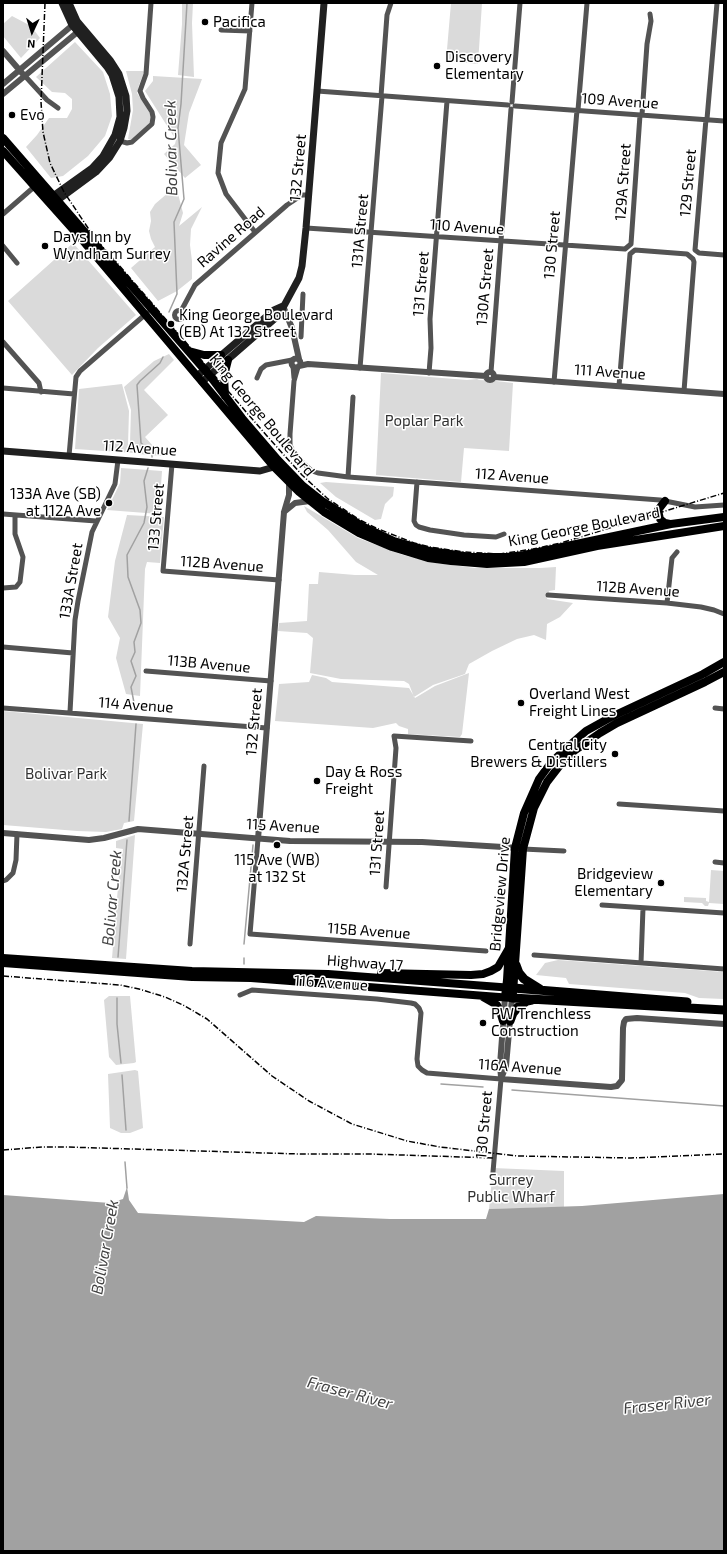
<!DOCTYPE html>
<style>
body{margin:0}
#map{position:relative;width:727px;height:1554px;overflow:hidden;background:#fff;font-family:"Exo 2",sans-serif}
canvas{display:block}
.frame{position:absolute;inset:0;border:4px solid #000;pointer-events:none}
.north{position:absolute;left:12px;top:12px;width:40px;height:40px;-webkit-text-stroke:3px #fff;paint-order:stroke;rotate:184deg;font-size:11px;font-weight:700;line-height:16px;text-align:center;color:#000}
.north::after{content:'';display:block;margin:auto;width:14px;height:18px;background:#000;clip-path:polygon(50% 0,100% 100%,50% 72%,0 100%)}
</style>
<div id="map">
<canvas width="727" height="1554"></canvas>
<div class="frame"></div>
<div class="north">N</div>
</div>
<script>
const ctx = document.querySelector('canvas').getContext('2d');
ctx.lineJoin = 'round';
function paint(path, color) { ctx.fillStyle = color; ctx.fill(path, 'evenodd'); }
const toPath = rows => new Path2D(rows.map(r => 'M' + r).join(''));
function trace(path, color, width, dash) { ctx.strokeStyle = color; ctx.lineWidth = width; ctx.lineCap = dash ? 'butt' : 'round'; ctx.setLineDash(dash || []); ctx.stroke(path); }
function drawText(font, color, halo, rows, align = 'center') {
  ctx.font = font + ' "Exo 2",sans-serif'; ctx.lineWidth = 3; ctx.setLineDash([]); ctx.textBaseline = 'middle'; ctx.strokeStyle = halo; ctx.fillStyle = color; for (const [text, x, y, turn = 0] of rows) {
    ctx.save(); ctx.translate(x, y); ctx.rotate((+turn || 0) * Math.PI / 180); ctx.textAlign = isNaN(turn) ? turn : align; if (halo) ctx.strokeText(text, 0, 0); ctx.fillText(text, 0, 0); ctx.restore();
  }
}
const green = toPath([
 [182,3,193,3,192,23,194,77,178,75,182,24],
 [451,3,482,3,478,64,446,61],
 [12,16,31,26,40,38,21,58,3,36,3,24],
 [75,42,103,72,110,94,112,116,105,136,88,156,63,176,51,178,26,147,37,135,49,118,67,118,72,109,72,99,65,93,52,92,36,77],
 [126,71,143,71,144,72,139,85,137,93,151,115,150,123,132,139,128,139,133,110,132,94],
 [153,76,202,79,189,113,184,145,201,165,185,178,164,154,175,144,176,140,145,91,153,81],
 [176,186,183,213,179,226,202,207,191,229,190,245,192,261,192,279,177,291,158,301,131,268,155,247,151,239,149,231,151,221,150,212,155,204],
 [73,243,136,315,98,348,72,375,8,301],
 [169,354,174,360,144,390,168,415,145,437,162,456,138,454,130,443,131,410,124,387,154,361],
 [381,373,467,380,477,379,479,380,496,381,513,383,509,451,464,448,461,482,376,475],
 [122,384,129,411,128,445,134,453,75,449,79,389],
 [121,468,162,471,159,514,107,510,120,483],
 [326,482,394,487,393,496,385,504,381,519,375,520,336,497,320,483],
 [304,506,358,538,403,555,436,563,475,568,540,568,556,567,555,590,549,591,547,599,573,603,560,617,547,624,546,640,534,635,517,639,492,651,469,664,465,674,433,685,414,697,409,684,404,681,341,679,310,673,313,638,307,633,278,631,279,623,307,621,309,584,318,584,319,572,355,575,378,575,356,562,328,530,307,512],
 [127,515,164,517,160,563,147,562,145,569,140,696,126,694,116,658,120,638,108,617,115,561],
 [469,673,462,734,460,737,408,734,408,729,399,726,396,723,373,728,275,721,279,684,309,682,312,675,326,678,332,682,409,688,415,698,435,686],
 [3,711,143,724,134,821,124,823,122,829,106,832,77,831,3,825],
 [135,835,126,959,112,958,120,863,123,849,116,848,116,841],
 [711,870,724,871,724,904,709,903,708,906,705,906,702,903,684,902,684,897,706,898,706,901,709,902],
 [558,960,724,972,724,999,699,998,685,993,569,984,566,978,536,975,545,963],
 [109,996,130,996,136,1062,134,1063,116,1065,109,1057,104,1000],
 [135,1070,138,1071,143,1128,130,1133,121,1133,110,1128,108,1074],
 [493,1168,564,1171,564,1207,489,1209]
]);
const water = toPath([
 [127,1187,129,1200,138,1213,304,1222,316,1216,390,1219,486,1219,489,1209,582,1206,724,1194,724,1551,3,1551,3,1195,110,1203,123,1199]
]);
const stream = toPath([
 [169,312,177,294,174,222,184,199,178,128,181,104,187,3],
 [152,457,152,452,141,443,137,385,140,381,160,363,163,357],
 [135,708,131,687,136,676,131,661,135,652,134,642,141,623,140,610,128,577,127,555,144,523,147,507,144,481,148,468],
 [129,821,136,724],
 [244,944,253,845],
 [118,957,127,840],
 [244,958,244,964],
 [117,998,117,1024,121,1063],
 [122,1075,126,1130],
 [441,1084,483,1087],
 [512,1090,724,1106],
 [125,1162,127,1188]
]);
const minor = toPath([
 [252,3,245,89,221,143,218,173,226,194,255,232],
 [221,30,250,31],
 [25,76,47,100,58,108],
 [317,91,508,105],
 [381,96,387,15,391,3],
 [512,102,520,3],
 [515,106,724,121],
 [578,110,587,3],
 [642,115,647,44,651,21,650,14],
 [706,119,695,250,699,253,724,255],
 [707,119,717,3],
 [120,141,127,143,132,142,152,124,153,117,152,112,143,98,140,91,146,74,151,3],
 [3,214,34,187],
 [306,228,625,249,631,244,640,115],
 [3,246,17,263],
 '174.5 315a4.5 4.5 0 1 1 9 0a4.5 4.5 0 1 1-9 0Z',
 [181,311,195,285,287,205,302,195,309,195],
 [301,337,303,294],
 [3,342,39,383,41,392],
 [293,366,294,378],
 [298,367,294,381,290,434,290,445,293,451,301,461,312,471,318,473,348,477,660,500,695,507,724,505],
 [360,368,382,96],
 [491,372,511,109],
 [429,373,431,348,430,319,447,101],
 [257,378,261,369,266,365,292,360],
 [554,382,577,110],
 [619,386,630,254,635,250,687,254,693,259,694,262,684,391],
 [3,388,74,394],
 [69,456,76,377,80,371,147,313],
 [172,464,163,571,279,580],
 [348,477,353,397],
 [417,482,414,521,416,525,419,527,430,530,464,535,496,537,504,534],
 [3,514,96,521],
 [3,588,16,587,20,582,23,557,15,534,15,515],
 [548,595,667,603,701,607,714,610,724,614],
 [667,603,672,558,677,552],
 [3,647,73,653],
 [146,671,271,681],
 [3,708,267,728],
 [715,708,724,709],
 [70,712,75,620,78,601,92,532,115,484,118,460],
 [619,804,724,811],
 [258,839,250,934,486,951],
 [523,849,564,851],
 [715,862,724,863],
 [3,881,6,880,13,873,16,860,17,834],
 [386,887,396,748,394,736,471,741],
 [602,905,724,913],
 [190,944,204,766],
 [534,955,724,969],
 [641,963,643,908],
 [240,995,252,990,377,999,411,1003,415,1004,419,1008,421,1013,417,1059,418,1066,422,1070,427,1073,501,1079,493,1172]
]);
const tertiary = toPath([
 [3,51,22,73],
 [3,84,75,23],
 [3,94,80,30],
 [283,306,292,328,299,359],
 '291.5 363a4.5 4.5 0 1 1 9 0a4.5 4.5 0 1 1-9 0Z',
 [299,366,308,364,486,376],
 '486 376a4 4 0 1 1 8 0a4 4 0 1 1-8 0Z',
 [494,377,724,394],
 [284,512,295,503,310,501],
 [3,833,89,840,104,838,138,829,290,841,422,842,519,848],
 [258,839,284,512,289,495,289,481],
 [501,1077,500,1065,505,997],
 [501,1079,611,1087,617,1086,622,1080,623,1028,624,1022,626,1019,637,1018,724,1024],
 [501,1079,506,1066,512,998]
]);
const secondary = toPath([
 [50,198,92,168,103,156,115,135,120,117,119,97,112,75,107,67,72,25,62,3],
 [54,203,96,172,110,157,120,141,124,128,127,111,126,96,119,74,110,60,77,21,69,3],
 [197,376,274,310,283,306],
 [202,382,279,315,299,278,302,266,306,228,324,3],
 [3,451,260,471,274,467]
]);
const primary = toPath([
 [3,138,210,376,242,418,278,460,303,486,322,501,362,526,394,541,430,551,471,557,507,557,524,555,671,524,724,517],
 [3,151,78,235,274,467,299,492,324,512,359,533,392,547,428,558,451,561,487,564,524,562,597,546,724,526],
 [189,351,204,355,221,355],
 [225,396,224,376,228,360],
 [665,501,658,510,660,519,665,523,670,524],
 [513,993,523,849,534,808,547,782,564,760,574,751,600,733,617,723,705,682,724,672],
 [505,997,507,980,515,848,524,813,539,779,550,764,562,752,586,731,613,716,703,674,724,662]
]);
const trunk = toPath([
 [3,958,192,971,328,974,513,988],
 [3,963,192,977,251,978,512,998],
 [381,973,471,975,483,974,491,971,498,967,509,948],
 [483,997,497,1005,500,1011,503,1021]
]);
const motorway = toPath([
 [516,965,519,973,524,979,540,989],
 [513,988,687,1002],
 [512,998,724,1010],
 [510,1021,513,1013,518,1007,527,1001,532,1000]
]);
const rail = toPath([
 [45,3,41,102,43,132,50,163,64,192,94,237,124,271,267,436,302,475,328,499,360,520,376,528,414,543,430,547,464,552,500,554,533,549,561,543,724,493],
 [3,976,120,985,139,989,165,997,183,1005,207,1019,272,1076,309,1101,352,1124,407,1141,440,1147,518,1156,631,1158,724,1154],
 [3,1150,42,1147,67,1147,299,1154,370,1154,494,1158]
]);
const markers = [
 [205,22,4,"#000"],
 [437,66,4,"#000"],
 [12,115,4,"#000"],
 [45,246,4,"#000"],
 [171,324,4,"#000"],
 [109,503,4,"#000"],
 [521,703,4,"#000"],
 [615,754,4,"#000"],
 [317,781,4,"#000"],
 [277,845,4,"#000"],
 [661,883,4,"#000"],
 [483,1023,4,"#000"]
];
const poiNames = [
 ["Pacifica",213,22],
 ["Discovery",445,57],
 ["Elementary",445,74],
 ["Evo",20,115],
 ["Days Inn by",53,237],
 ["Wyndham Surrey",53,254],
 ["King George Boulevard",179,315],
 ["(EB) At 132 Street",179,332],
 ["133A Ave (SB)",101,494,"right"],
 ["at 112A Ave",101,511,"right"],
 ["Overland West",529,694],
 ["Freight Lines",529,711],
 ["Central City",607,745,"right"],
 ["Brewers & Distillers",607,762,"right"],
 ["Day & Ross",325,772],
 ["Freight",325,789],
 ["115 Ave (WB)",277,860,"center"],
 ["at 132 St",277,877,"center"],
 ["Bridgeview",653,874,"right"],
 ["Elementary",653,891,"right"],
 ["PW Trenchless",491,1014],
 ["Construction",491,1031]
];
const streetNames = [
 ["109 Avenue",620,101,4],
 ["132 Street",298,168,-85],
 ["129A Street",623,182,-86],
 ["129 Street",688,183,-85],
 ["110 Avenue",467,227,4],
 ["131A Street",360,231,-85],
 ["Ravine Road",231,237,-41],
 ["130 Street",552,245,-85],
 ["131 Street",421,284,-85],
 ["130A Street",485,287,-85],
 ["111 Avenue",610,372,4],
 ["King George Boulevard",262,415,50],
 ["112 Avenue",140,448,4],
 ["112 Avenue",512,476,4],
 ["133 Street",156,517,-85],
 ["King George Boulevard",584,527,-11],
 ["112B Avenue",222,564,4],
 ["133A Street",71,581,-80],
 ["112B Avenue",638,589,4],
 ["113B Avenue",209,664,5],
 ["114 Avenue",136,705,4],
 ["132 Street",254,722,-85],
 ["115 Avenue",283,826,3],
 ["131 Street",377,843,-86],
 ["132A Street",185,854,-85],
 ["Bridgeview Drive",500,894,-85],
 ["115B Avenue",369,931,4],
 ["Highway 17",365,963,4],
 ["116 Avenue",331,983,4],
 ["116A Avenue",520,1067,4],
 ["130 Street",484,1125,-85]
];
const parkNames = [
 ["Poplar Park",424,421],
 ["Bolivar Park",66,774],
 ["Surrey",511,1180],
 ["Public Wharf",511,1197]
];
const waterNames = [
 ["Bolivar Creek",171,148,-91],
 ["Bolivar Creek",112,898,-85],
 ["Bolivar Creek",105,1247,-80],
 ["Fraser River",350,1393,15],
 ["Fraser River",667,1404,-6]
];
paint(green, '#dadada');
paint(water, '#a1a1a1');
trace(stream, '#a1a1a1', 1.5);
trace(minor, '#535353', 5);
trace(tertiary, '#535353', 6);
trace(secondary, '#202020', 7);
trace(primary, '#000', 8);
trace(trunk, '#000', 8);
trace(motorway, '#000', 9);
trace(rail, '#000', 1.5, [6, 2, 1, 2]);
for (const [x, y, r, color] of markers) { const dot = new Path2D(); dot.arc(x, y, r, 0, 2 * Math.PI); ctx.fillStyle = color; ctx.fill(dot); trace(dot, '#fff', 1.5); }
drawText('15px', '#000', '#fff', poiNames, 'left');
drawText('15px', '#000', '#fff', streetNames);
drawText('15px', '#313131', '#fff', parkNames);
drawText('italic 16px', '#424242', '#fff', waterNames);
</script>
